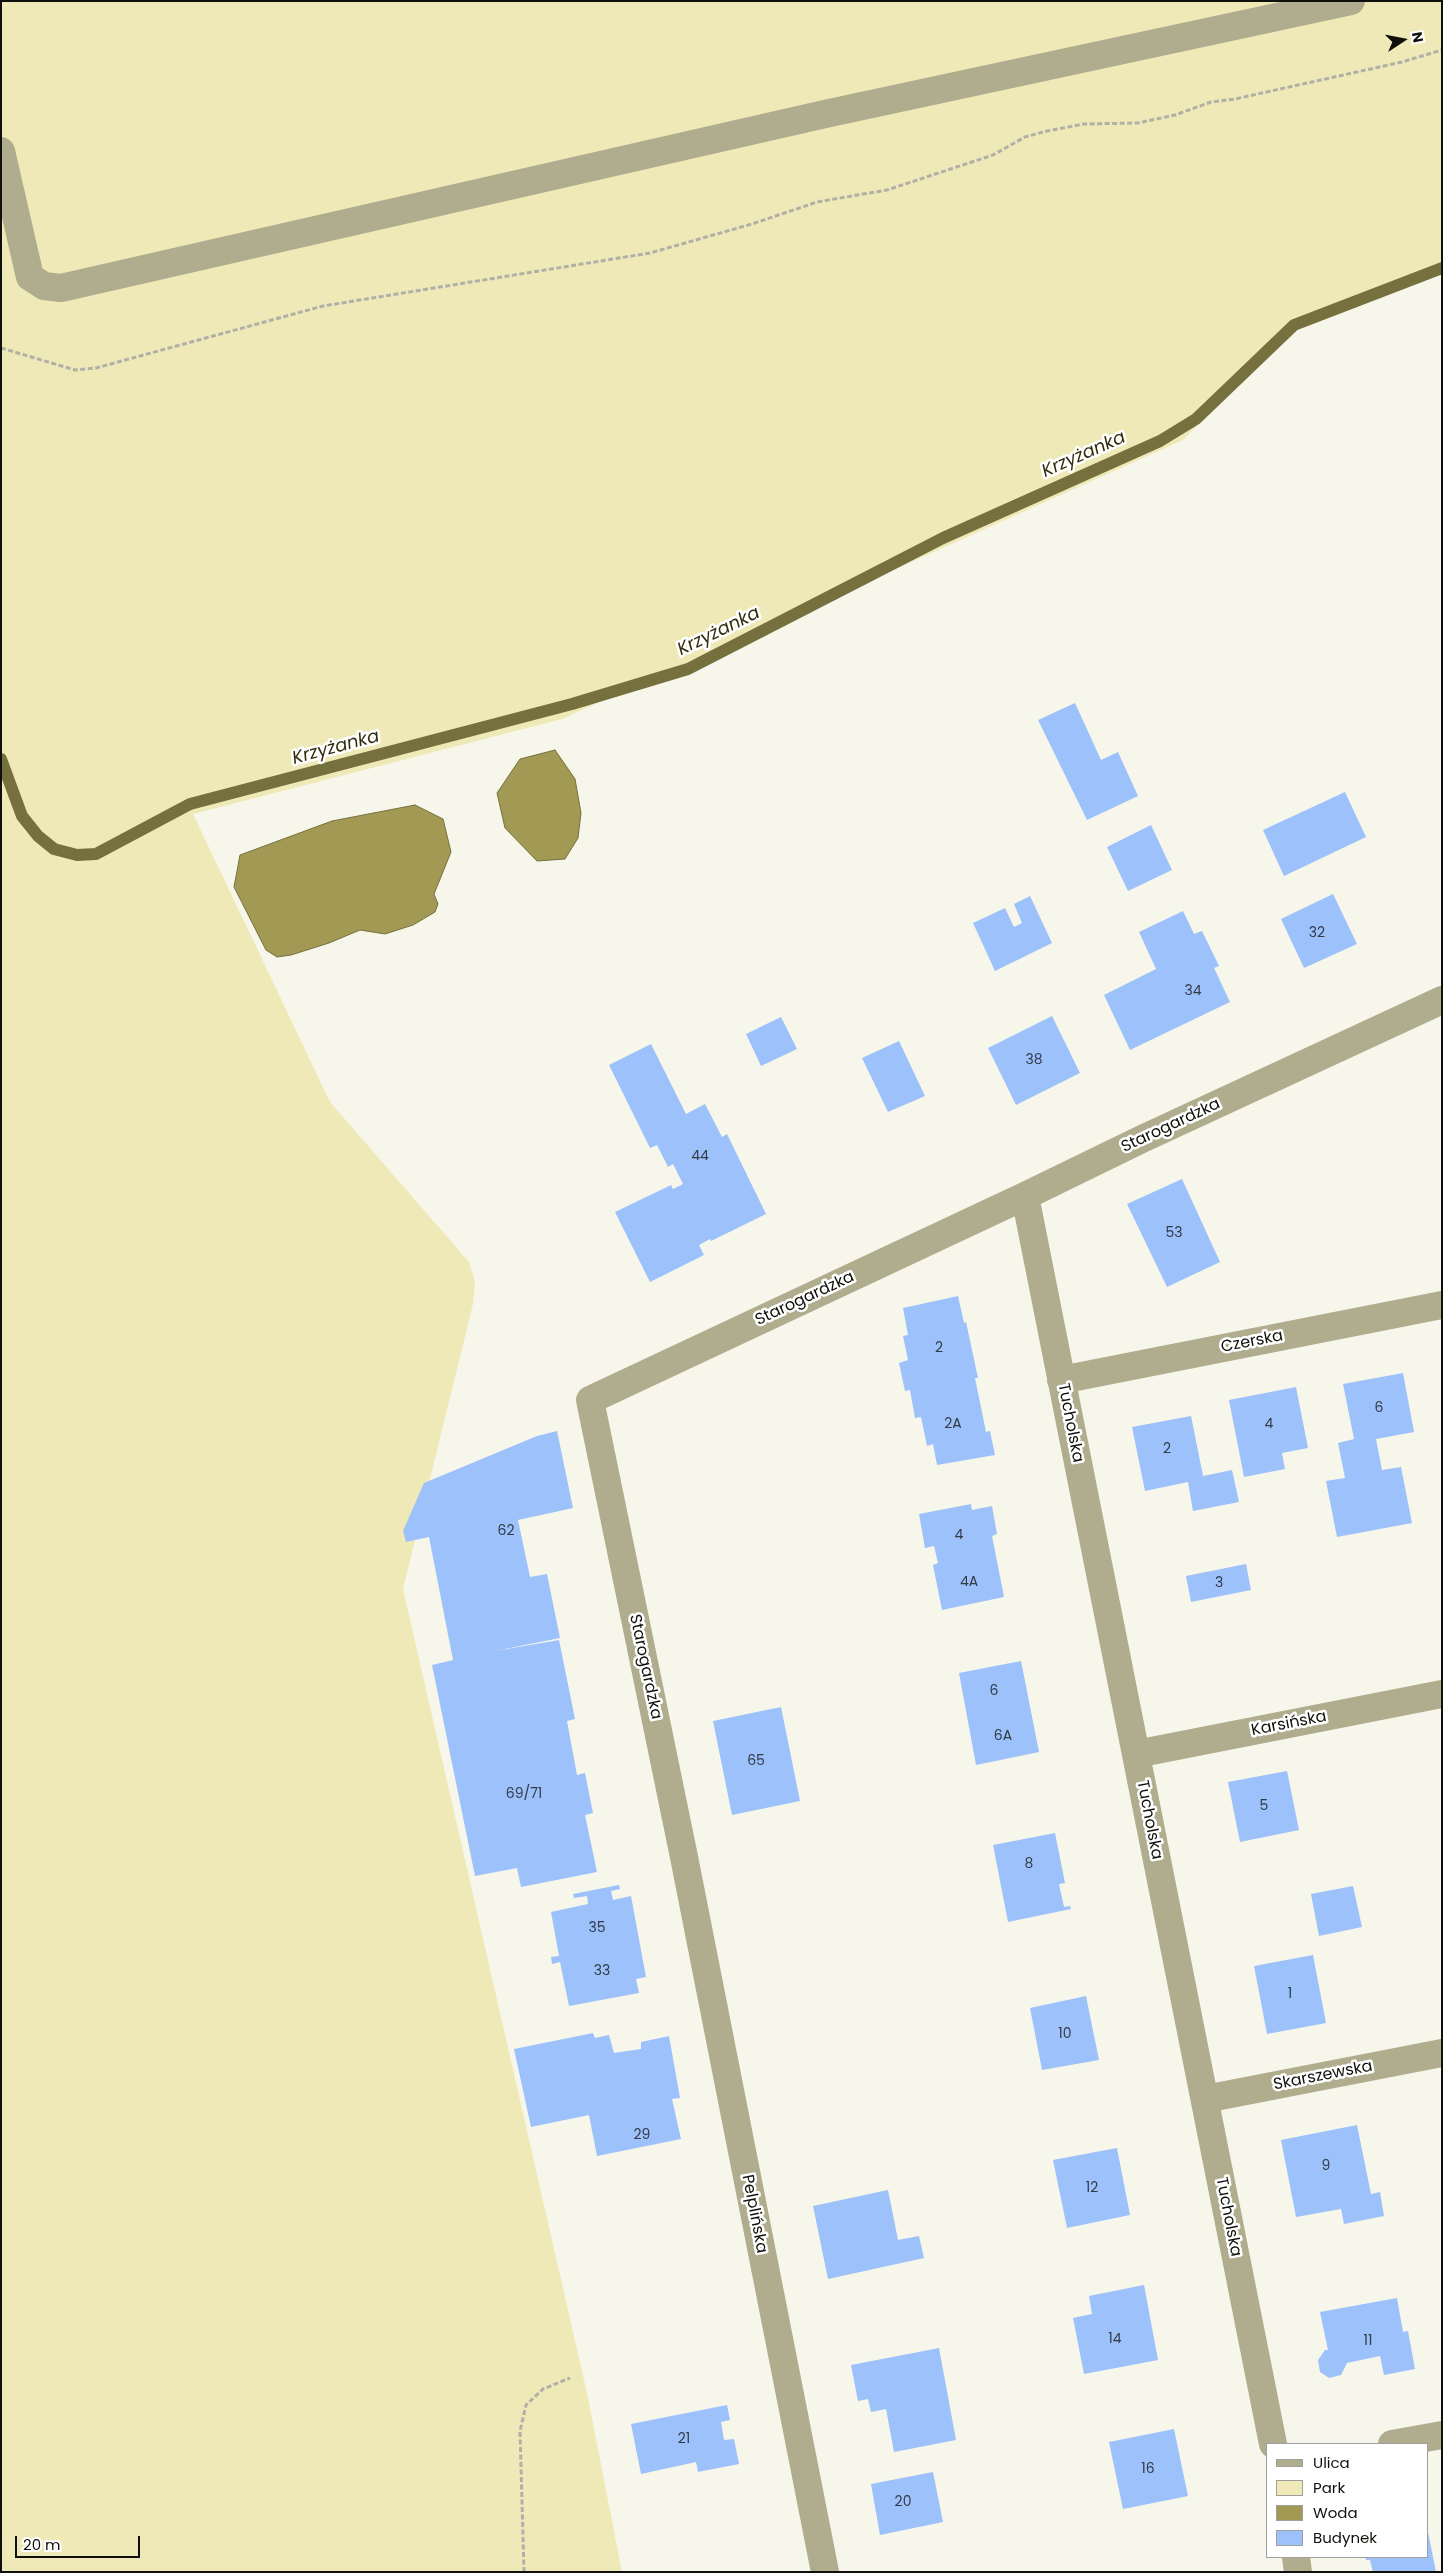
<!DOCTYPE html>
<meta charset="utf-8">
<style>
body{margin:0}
#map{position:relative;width:1443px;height:2573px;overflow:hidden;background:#f7f6ea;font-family:Poppins,sans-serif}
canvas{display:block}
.frame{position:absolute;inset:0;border:2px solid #0f0f0b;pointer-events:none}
.legend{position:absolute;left:1266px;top:2443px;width:162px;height:115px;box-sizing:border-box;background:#fff;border:1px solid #9f9f9d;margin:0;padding:6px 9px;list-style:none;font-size:15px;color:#0f0f0b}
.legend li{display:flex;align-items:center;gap:10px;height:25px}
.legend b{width:25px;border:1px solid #9f9f9d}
.north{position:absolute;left:1378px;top:15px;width:50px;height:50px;-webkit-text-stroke:4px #fff;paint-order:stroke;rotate:79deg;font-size:14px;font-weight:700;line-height:20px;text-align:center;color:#0f0f0b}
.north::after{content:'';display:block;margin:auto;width:18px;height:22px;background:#0f0f0b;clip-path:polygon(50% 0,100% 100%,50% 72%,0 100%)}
.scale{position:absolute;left:15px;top:2536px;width:125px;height:22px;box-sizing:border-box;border:2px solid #0f0f0b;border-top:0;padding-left:6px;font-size:15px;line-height:18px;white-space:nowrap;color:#0f0f0b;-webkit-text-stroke:4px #fff;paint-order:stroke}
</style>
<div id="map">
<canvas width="1443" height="2573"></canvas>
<div class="frame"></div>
<ul class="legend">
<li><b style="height:6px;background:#b0ad8f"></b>Ulica</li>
<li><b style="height:14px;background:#efe9b8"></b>Park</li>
<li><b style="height:14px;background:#a29954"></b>Woda</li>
<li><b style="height:14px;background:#9dc1fb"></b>Budynek</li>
</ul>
<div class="north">N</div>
<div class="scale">20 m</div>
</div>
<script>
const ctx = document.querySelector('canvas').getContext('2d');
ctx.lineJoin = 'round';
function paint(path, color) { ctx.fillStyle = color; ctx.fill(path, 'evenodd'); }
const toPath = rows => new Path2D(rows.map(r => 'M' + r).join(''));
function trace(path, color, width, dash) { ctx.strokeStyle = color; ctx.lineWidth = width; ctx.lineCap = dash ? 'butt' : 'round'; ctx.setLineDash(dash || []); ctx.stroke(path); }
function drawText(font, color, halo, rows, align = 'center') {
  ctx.font = font + ' Poppins,sans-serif'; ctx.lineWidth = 5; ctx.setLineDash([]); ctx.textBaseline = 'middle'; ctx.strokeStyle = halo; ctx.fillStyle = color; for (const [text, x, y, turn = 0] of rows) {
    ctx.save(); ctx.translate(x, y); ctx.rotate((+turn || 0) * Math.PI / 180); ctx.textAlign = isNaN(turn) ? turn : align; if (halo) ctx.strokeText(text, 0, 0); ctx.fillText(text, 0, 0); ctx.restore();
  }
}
const green = toPath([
 [1,1,1442,1,1442,274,1297,325,1183,440,562,719,193,814,330,1102,469,1262,475,1281,473,1304,403,1589,587,2393,622,2572,1,2572]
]);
const water = toPath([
 [555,750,575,779,581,813,578,838,565,859,537,861,505,828,497,793,520,759,555,750],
 [415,805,443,819,451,852,434,894,438,904,435,912,413,925,385,934,360,930,329,943,291,955,277,957,266,950,234,887,240,855,332,821,415,805]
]);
const stream = toPath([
 [1,759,22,816,38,836,54,849,77,855,96,854,190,804,572,704,688,669,943,538,1160,441,1196,419,1294,325,1442,268]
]);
const building = toPath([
 [1075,703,1101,760,1118,752,1138,796,1087,820,1038,720],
 [1345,792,1366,837,1284,876,1263,830],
 [1151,825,1172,870,1128,891,1107,847],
 [1333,894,1357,944,1304,968,1281,919],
 [1030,896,1052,943,995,971,973,923,1005,908,1014,927,1022,923,1014,904],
 [1183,911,1194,934,1202,931,1219,966,1214,968,1230,1002,1130,1050,1104,995,1156,969,1139,932],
 [1052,1016,1080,1073,1016,1105,988,1048],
 [781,1017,797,1049,761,1066,746,1034],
 [899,1041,925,1096,888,1112,862,1058],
 [651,1044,686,1114,705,1104,722,1137,727,1134,766,1214,711,1241,710,1239,699,1245,704,1255,650,1282,615,1212,671,1185,673,1189,683,1184,673,1164,668,1167,657,1145,650,1148,609,1065],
 [1182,1179,1220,1262,1167,1287,1127,1204],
 [958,1296,964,1323,966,1322,978,1378,975,1378,986,1432,990,1431,995,1455,937,1465,933,1444,927,1446,921,1417,915,1418,910,1390,905,1391,899,1363,908,1360,903,1336,908,1335,903,1308],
 [1403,1373,1414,1432,1376,1439,1382,1470,1401,1467,1412,1523,1337,1537,1326,1481,1345,1478,1338,1443,1354,1439,1343,1384],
 [1296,1387,1308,1448,1282,1453,1285,1469,1244,1477,1229,1400],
 [1191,1416,1203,1476,1232,1470,1239,1502,1193,1511,1188,1482,1145,1491,1132,1427],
 [557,1431,573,1508,518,1520,530,1577,547,1574,560,1638,495,1651,559,1640,575,1719,567,1721,577,1775,585,1773,593,1813,585,1815,597,1872,521,1887,517,1868,475,1876,432,1665,453,1660,429,1537,406,1542,403,1531,424,1483,537,1436],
 [971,1504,972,1510,992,1506,997,1534,992,1536,1004,1597,942,1610,933,1565,938,1563,934,1546,925,1548,919,1514],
 [1246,1564,1251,1590,1191,1602,1186,1576],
 [1021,1661,1039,1752,976,1765,959,1673],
 [781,1707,800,1801,732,1815,713,1721],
 [1287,1771,1299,1830,1240,1842,1228,1782],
 [1055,1833,1065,1883,1059,1884,1064,1907,1070,1906,1071,1909,1008,1922,993,1845],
 [619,1885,620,1889,611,1891,613,1900,631,1896,646,1977,636,1979,639,1993,569,2006,560,1962,552,1964,551,1957,559,1956,551,1912,588,1904,587,1896,574,1898,573,1894],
 [1353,1886,1362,1927,1319,1936,1311,1894],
 [1313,1955,1326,2023,1267,2034,1254,1966],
 [1086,1996,1099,2060,1042,2070,1030,2008],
 [593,2033,595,2038,609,2035,614,2053,641,2049,641,2042,669,2036,680,2098,672,2099,681,2139,597,2156,589,2115,531,2127,514,2049],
 [1357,2125,1371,2194,1380,2192,1384,2216,1344,2224,1341,2209,1296,2217,1281,2140],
 [1117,2148,1130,2215,1067,2228,1053,2160],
 [888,2190,898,2240,919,2236,924,2258,828,2279,813,2206],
 [1144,2285,1158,2360,1084,2374,1073,2318,1092,2314,1089,2296],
 [1397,2298,1403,2332,1408,2331,1415,2369,1384,2375,1380,2356,1347,2363,1341,2375,1329,2378,1320,2372,1318,2360,1325,2350,1328,2350,1320,2312],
 [939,2348,956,2440,894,2452,886,2409,871,2412,868,2399,858,2401,851,2365],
 [727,2405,730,2420,721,2422,724,2440,734,2439,739,2464,698,2472,696,2462,641,2474,631,2424],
 [1174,2429,1188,2496,1123,2509,1109,2442],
 [933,2472,943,2522,880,2535,871,2484],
 [1428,2532,1436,2572,1373,2572,1370,2560,1366,2560,1365,2557,1427,2557]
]);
const path = toPath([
 [1,348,75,370,96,368,323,306,650,253,752,224,817,202,887,190,993,155,1025,137,1047,131,1084,124,1138,123,1175,115,1211,102,1235,99,1402,62,1442,50],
 [524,2572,520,2431,526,2405,543,2389,570,2378]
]);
const minor = toPath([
 [1,151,30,277,44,286,61,288,825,114,1351,1],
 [1025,1196,1273,2444],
 [1061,1380,1442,1305],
 [1136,1754,1442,1694],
 [1205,2099,1442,2053],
 [1392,2444,1442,2435],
 [1296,2557,1298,2572],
 [825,2572,684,1857,590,1400,1025,1196,1142,1139,1442,1000]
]);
const numberNames = [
 ["32",1317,933],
 ["34",1193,991],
 ["38",1034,1060],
 ["44",700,1156],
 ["53",1174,1233],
 ["2",939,1348],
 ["6",1379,1408],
 ["2A",953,1424],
 ["4",1269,1424],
 ["2",1167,1449],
 ["62",506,1531],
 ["4",959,1535],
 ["4A",969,1582],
 ["3",1219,1583],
 ["6",994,1691],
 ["6A",1003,1736],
 ["65",756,1761],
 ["69/71",524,1794],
 ["5",1264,1806],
 ["8",1029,1864],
 ["35",597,1928],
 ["33",602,1971],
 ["1",1290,1994],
 ["10",1065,2034],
 ["29",642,2135],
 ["9",1326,2166],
 ["12",1092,2188],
 ["14",1115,2339],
 ["11",1368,2341],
 ["21",684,2439],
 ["16",1148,2469],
 ["20",903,2502]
];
const streetNames = [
 ["Starogardzka",1171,1126,-25],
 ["Starogardzka",805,1299,-25],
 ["Czerska",1252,1342,-11],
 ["Tucholska",1070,1423,79],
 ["Starogardzka",645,1667,78],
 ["Karsińska",1289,1724,-11],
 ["Tucholska",1149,1820,79],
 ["Skarszewska",1323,2076,-11],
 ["Pelplińska",754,2214,79],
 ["Tucholska",1228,2217,79]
];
const waterNames = [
 ["Krzyżanka",1084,455,-24],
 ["Krzyżanka",719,632,-26],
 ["Krzyżanka",336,748,-15]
];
paint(green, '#efe9b8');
paint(water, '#a29954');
trace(water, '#76703e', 1);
trace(stream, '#76703e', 12);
paint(building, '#9dc1fb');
trace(path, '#b1b0a7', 3, [5, 2.5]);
trace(minor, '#b0ad8f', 28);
drawText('14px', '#323c47', null, numberNames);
drawText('16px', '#0f0f0b', '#fff', streetNames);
drawText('italic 18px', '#312d0d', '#fff', waterNames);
</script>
